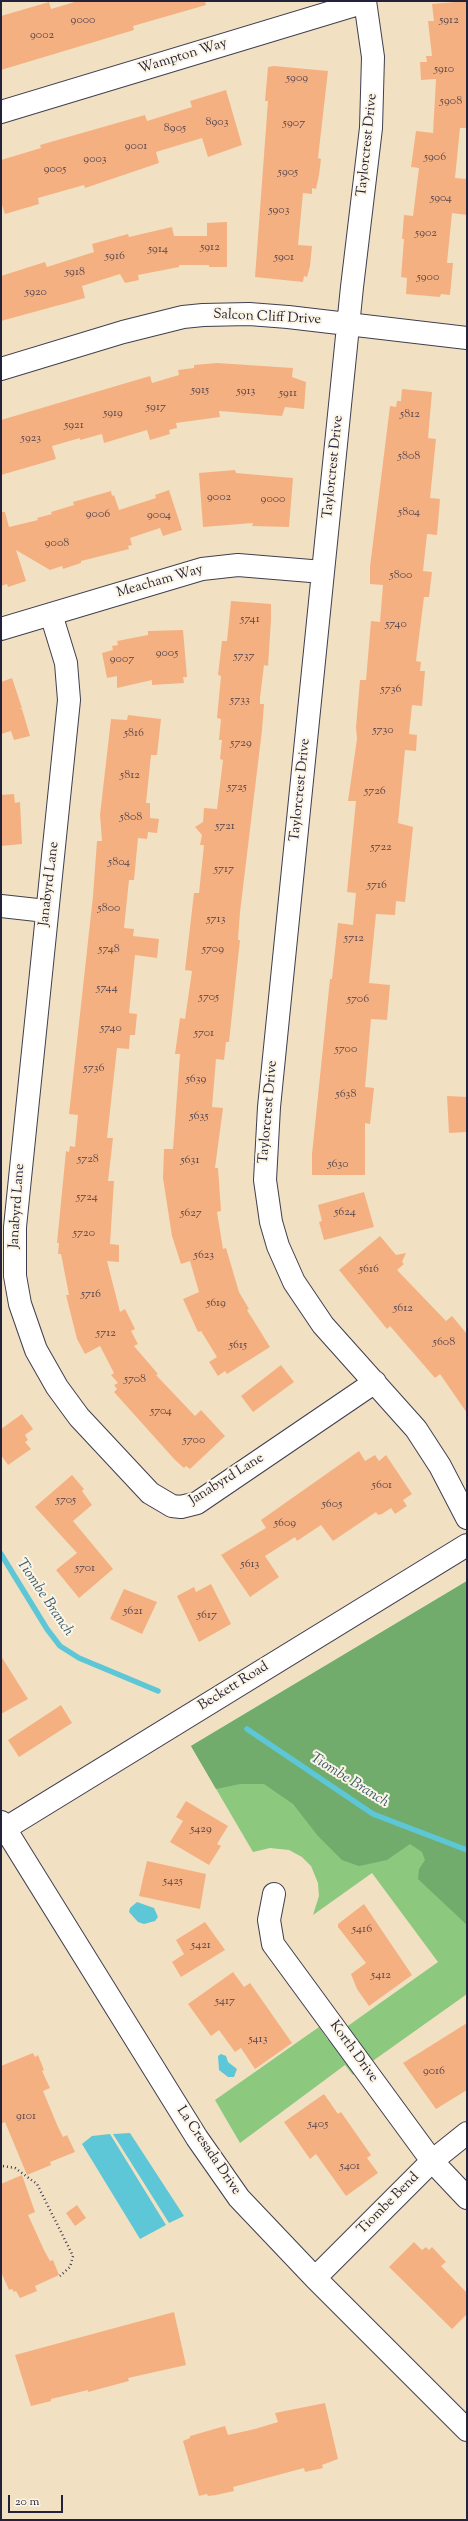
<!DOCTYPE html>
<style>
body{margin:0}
#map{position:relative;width:468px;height:2521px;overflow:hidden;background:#f1e1c2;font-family:"Sorts Mill Goudy",serif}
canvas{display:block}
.frame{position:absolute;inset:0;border:2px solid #22223b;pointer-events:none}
.scale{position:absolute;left:8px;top:2495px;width:55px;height:18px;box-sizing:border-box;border:2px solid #22223b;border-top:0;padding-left:5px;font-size:12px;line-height:14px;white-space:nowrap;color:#22223b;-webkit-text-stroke:3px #fcf5e5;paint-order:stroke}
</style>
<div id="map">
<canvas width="468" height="2521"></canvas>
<div class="frame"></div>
<div class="scale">20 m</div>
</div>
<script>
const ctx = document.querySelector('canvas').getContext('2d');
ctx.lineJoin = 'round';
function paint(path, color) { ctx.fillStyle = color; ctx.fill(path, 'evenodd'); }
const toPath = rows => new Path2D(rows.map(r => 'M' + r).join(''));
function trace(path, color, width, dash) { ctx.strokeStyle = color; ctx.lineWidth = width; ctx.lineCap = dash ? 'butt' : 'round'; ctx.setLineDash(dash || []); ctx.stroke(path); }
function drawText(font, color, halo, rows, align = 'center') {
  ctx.font = font + ' "Sorts Mill Goudy",serif'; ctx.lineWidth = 4; ctx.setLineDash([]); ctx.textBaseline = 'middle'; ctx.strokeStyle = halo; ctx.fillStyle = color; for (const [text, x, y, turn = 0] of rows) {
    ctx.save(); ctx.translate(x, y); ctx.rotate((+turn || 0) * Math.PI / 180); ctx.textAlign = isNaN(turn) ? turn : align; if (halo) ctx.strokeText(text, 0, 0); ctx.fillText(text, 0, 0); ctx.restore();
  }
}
const green = toPath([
 [467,1581,467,1994,353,2075,345,2065,240,2143,215,2100,319,2027,328,2040,438,1962,372,1873,313,1915,319,1896,318,1883,311,1866,302,1857,289,1850,270,1848,253,1852,191,1746]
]);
const forest = toPath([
 [467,1581,467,1925,418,1879,419,1869,425,1860,422,1852,410,1844,387,1860,359,1866,342,1860,318,1836,293,1804,264,1784,240,1784,216,1789,191,1746]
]);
const water = toPath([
 [137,1902,154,1908,158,1917,155,1921,144,1924,138,1922,129,1912,130,1908],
 [221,2054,226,2056,228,2062,237,2069,234,2077,228,2077,219,2070,218,2056],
 [130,2133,184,2216,169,2223,113,2134],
 [110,2134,166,2225,140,2239,82,2144,92,2136]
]);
const stream = toPath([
 [1,1554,47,1629,60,1646,79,1658,158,1691],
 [247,1729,373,1814,467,1850]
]);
const building = toPath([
 [78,1,205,1,206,5,133,26,134,30,1,70,1,16,49,2,51,9],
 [467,1,467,128,460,128,455,178,467,179,467,215,452,213,447,263,453,263,450,295,441,294,440,297,406,294,407,278,401,277,404,239,402,239,404,215,413,216,419,168,411,167,416,131,433,133,436,79,421,80,420,62,427,62,426,56,432,56,428,21,434,21,432,4],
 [274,66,328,71,318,158,321,159,319,175,316,189,312,188,312,194,303,193,298,245,312,246,310,266,307,277,304,276,303,282,255,277,268,101,265,101,268,67],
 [226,90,242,145,208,157,202,138,156,152,159,163,85,188,84,185,38,198,39,204,5,214,1,202,1,160,41,148,40,145,145,115,147,121,192,107,190,101],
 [227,222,227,267,209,267,209,265,179,265,179,267,138,275,139,280,125,283,120,274,82,286,85,298,1,321,1,276,45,262,47,267,94,252,92,244,128,234,129,237,172,227,174,236,207,236,207,223],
 [217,363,293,368,292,377,306,382,304,409,285,407,282,416,219,411,220,417,176,423,177,428,169,430,170,434,150,440,147,430,104,443,102,434,80,440,80,438,52,446,56,459,1,475,1,420,150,376,152,383,179,375,178,370,194,368,194,365],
 [402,389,432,392,428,438,436,439,430,498,440,499,437,535,427,534,423,571,432,572,429,597,424,597,416,661,421,662,420,671,425,671,422,706,412,705,409,734,417,735,416,751,405,750,398,823,413,827,405,902,396,901,395,915,376,914,369,983,390,985,387,1020,371,1019,365,1087,374,1088,370,1124,365,1123,365,1175,312,1175,312,1154,330,979,332,979,338,923,353,925,356,893,347,892,356,801,348,801,357,739,356,727,360,680,366,680,371,621,380,622,383,585,370,584,370,567,390,406,396,407,397,401,401,401],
 [235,470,236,473,293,478,289,527,252,526,253,523,203,527,199,473],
 [169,490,182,530,163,536,160,528,130,538,132,545,128,546,129,549,81,561,81,563,63,569,62,566,50,570,16,550,26,581,8,587,7,584,1,586,1,512,5,512,9,527,38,520,37,518,52,514,51,512,74,505,73,502,111,491,112,496,114,495,119,510,156,498,155,495],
 [231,601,271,604,271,620,268,666,264,665,260,698,260,704,264,704,262,730,240,912,238,940,240,940,229,1042,226,1042,224,1060,216,1059,212,1107,223,1108,215,1168,218,1168,221,1211,217,1212,223,1249,226,1248,239,1292,249,1309,247,1310,270,1347,227,1374,225,1371,218,1376,209,1362,217,1357,201,1331,198,1332,183,1299,199,1292,190,1261,181,1264,172,1236,163,1178,164,1149,173,1149,180,1054,175,1054,180,1018,185,1019,192,971,185,970,194,893,199,893,204,845,200,845,202,835,195,827,203,822,204,808,217,809,223,760,220,759,222,740,219,740,221,719,217,718,221,676,218,675,222,641,227,641],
 [183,630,187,677,183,677,184,683,152,685,152,680,117,688,117,676,107,678,102,653,113,650,112,646,118,645,117,641,148,635,148,631],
 [12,678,22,708,19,708,22,709,30,736,14,740,11,731,1,734,1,682],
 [128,715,161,719,157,755,151,755,146,803,150,803,150,818,159,819,157,833,148,832,147,839,138,838,134,880,129,880,124,928,134,929,133,936,159,939,157,958,135,955,129,1013,137,1014,135,1035,130,1035,129,1049,117,1048,107,1138,113,1138,108,1181,114,1181,110,1244,119,1245,119,1262,107,1261,120,1312,125,1309,135,1329,131,1331,138,1344,134,1346,158,1374,156,1375,195,1416,201,1410,225,1436,190,1469,186,1466,184,1468,175,1460,114,1392,117,1389,114,1385,118,1383,111,1375,114,1373,100,1346,85,1354,77,1339,66,1295,69,1295,61,1254,58,1254,59,1243,57,1243,66,1151,69,1152,70,1146,75,1147,78,1115,69,1114,93,896,97,841,102,841,100,815,111,719,127,720],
 [14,794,15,803,20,802,22,844,1,846,1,795],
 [447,1096,467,1097,467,1132,449,1133],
 [364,1192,374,1227,324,1240,319,1222,322,1221,318,1205],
 [380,1236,396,1255,406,1253,402,1262,404,1264,397,1270,446,1321,452,1316,467,1334,467,1413,440,1374,435,1378,390,1326,387,1329,339,1270],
 [281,1365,294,1382,253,1412,241,1396],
 [22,1414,33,1429,25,1435,28,1440,25,1442,31,1449,8,1465,1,1455,1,1429],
 [359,1451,365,1461,375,1455,379,1461,386,1455,412,1494,403,1500,407,1506,395,1514,391,1508,382,1514,378,1515,376,1512,333,1541,321,1525,297,1541,295,1537,265,1556,279,1577,250,1597,221,1555,266,1528,261,1520],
 [72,1475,84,1489,82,1491,92,1505,73,1521,113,1569,79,1598,56,1570,77,1553,35,1507],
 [211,1584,231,1624,199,1642,177,1596,194,1587,196,1592],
 [124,1589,157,1602,142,1634,110,1619],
 [1,1656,28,1699,1,1714],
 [61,1705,72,1723,19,1757,8,1740],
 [186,1801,228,1826,217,1844,221,1846,209,1865,170,1842,183,1821,176,1817],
 [147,1861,206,1874,200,1909,139,1896],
 [364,1904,412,1975,369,2006,357,1989,351,1974,366,1963,338,1927,338,1924],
 [205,1922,225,1950,181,1977,172,1962,184,1954,176,1940],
 [233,1972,244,1987,250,1983,292,2043,255,2069,241,2048,235,2052,219,2030,211,2036,188,2004],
 [467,2023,467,2090,436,2109,403,2063],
 [33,2053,35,2057,38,2055,44,2070,42,2071,50,2088,43,2091,58,2127,63,2137,67,2135,75,2152,50,2162,51,2165,27,2175,5,2122,1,2124,1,2066],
 [324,2094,338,2114,341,2112,371,2155,367,2158,378,2173,346,2196,316,2154,310,2159,284,2122],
 [22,2175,35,2212,28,2215,44,2250,50,2261,53,2260,59,2275,35,2286,37,2291,20,2298,16,2291,14,2292,12,2289,9,2290,1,2272,1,2184],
 [77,2205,86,2218,75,2226,66,2213],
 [414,2242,422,2250,426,2247,429,2250,432,2247,446,2262,441,2266,467,2293,467,2314,452,2329,389,2267],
 [174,2312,186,2365,128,2378,129,2381,88,2392,88,2390,51,2399,51,2401,31,2406,15,2355],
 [325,2403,338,2459,322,2465,323,2468,305,2472,304,2468,233,2487,234,2491,216,2495,208,2496,207,2494,199,2496,183,2441,190,2438,190,2436,225,2426,228,2435,255,2429,278,2422,275,2413]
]);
const path = toPath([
 [3,2166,15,2168,37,2184,73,2256,70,2267,60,2276]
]);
const minor = toPath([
 [365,1,373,57,371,128,352,287,323,572,269,1107,265,1180,271,1222,278,1246,294,1282,323,1325,416,1429,440,1466,467,1518],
 [1,112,365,2],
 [1,369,123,332,183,317,203,315,249,314,288,317,467,338],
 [51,614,66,663,69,700,15,1227,15,1276,20,1304,36,1350,57,1387,79,1417,150,1493,172,1506,181,1507,197,1503,375,1382],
 [1,629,202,569,238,565,323,572],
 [1,906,46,911],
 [1,1822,197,2138,239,2198,315,2278,467,2430],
 [1,1831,467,1545],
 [274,1894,269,1920,273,1944,432,2161,467,2198],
 [315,2278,432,2161,467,2133]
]);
const numberNames = [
 ["9000",83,21],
 ["5912",449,21],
 ["9002",42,36],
 ["5910",444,70],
 ["5909",297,79],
 ["5908",451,102],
 ["8903",217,123],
 ["5907",294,124],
 ["8905",175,129],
 ["9001",136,147],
 ["5906",435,158],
 ["9003",95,160],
 ["9005",55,170],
 ["5905",288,173],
 ["5904",441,199],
 ["5903",279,211],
 ["5902",426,234],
 ["5912",210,248],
 ["5914",158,250],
 ["5916",115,257],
 ["5901",284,258],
 ["5918",75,273],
 ["5900",428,278],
 ["5920",36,293],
 ["5915",200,391],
 ["5913",246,392],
 ["5911",288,394],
 ["5917",156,408],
 ["5919",113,414],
 ["5812",410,415],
 ["5921",74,426],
 ["5923",31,439],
 ["5808",409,457],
 ["9002",219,498],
 ["9000",273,500],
 ["5804",409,513],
 ["9006",98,515],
 ["9004",159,516],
 ["9008",57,544],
 ["5800",401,576],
 ["5741",250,620],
 ["5740",396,625],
 ["9005",167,654],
 ["5737",244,657],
 ["9007",122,660],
 ["5736",391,690],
 ["5733",240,701],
 ["5730",383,731],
 ["5816",134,734],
 ["5729",241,744],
 ["5812",130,776],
 ["5725",237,788],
 ["5726",375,792],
 ["5808",131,818],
 ["5721",225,827],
 ["5722",381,848],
 ["5804",119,863],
 ["5717",224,870],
 ["5716",377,886],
 ["5800",109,909],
 ["5713",216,920],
 ["5712",354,939],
 ["5748",109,950],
 ["5709",213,950],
 ["5744",107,989],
 ["5705",209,998],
 ["5706",358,1000],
 ["5740",111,1029],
 ["5701",204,1034],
 ["5700",346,1050],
 ["5736",94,1069],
 ["5639",196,1080],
 ["5638",346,1095],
 ["5635",199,1117],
 ["5728",88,1160],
 ["5631",190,1161],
 ["5630",338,1165],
 ["5724",87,1198],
 ["5624",345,1213],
 ["5627",191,1214],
 ["5720",84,1234],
 ["5623",204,1256],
 ["5616",369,1270],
 ["5716",91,1295],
 ["5619",216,1304],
 ["5612",403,1309],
 ["5712",106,1334],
 ["5608",444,1343],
 ["5615",238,1346],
 ["5708",135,1380],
 ["5704",161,1412],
 ["5700",194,1441],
 ["5601",382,1486],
 ["5705",66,1501],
 ["5605",332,1505],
 ["5609",285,1524],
 ["5613",250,1565],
 ["5701",85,1569],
 ["5621",133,1612],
 ["5617",207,1616],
 ["5429",201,1830],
 ["5425",173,1882],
 ["5416",362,1930],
 ["5421",201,1946],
 ["5412",381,1976],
 ["5417",225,2002],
 ["5413",258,2040],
 ["9016",434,2072],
 ["9101",26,2117],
 ["5405",318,2125],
 ["5401",350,2167]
];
const streetNames = [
 ["Wampton Way",183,57,-17],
 ["Taylorcrest Drive",368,145,-84],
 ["Salcon Cliff Drive",267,318,3],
 ["Taylorcrest Drive",334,467,-84],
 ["Meacham Way",160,582,-16],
 ["Taylorcrest Drive",301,790,-84],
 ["Janabyrd Lane",50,884,-83],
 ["Taylorcrest Drive",269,1112,-85],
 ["Janabyrd Lane",18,1206,-86],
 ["Janabyrd Lane",227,1480,-32],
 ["Beckett Road",234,1687,-32],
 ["Korth Drive",353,2052,54],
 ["La Cresada Drive",208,2151,56],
 ["Tiombe Bend",389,2204,-45]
];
const waterNames = [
 ["Tiombe Branch",44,1598,56],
 ["Tiombe Branch",349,1781,32]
];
paint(green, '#8cc87d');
paint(forest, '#71ac6c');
paint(water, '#5dc7d7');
trace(stream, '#5dc7d7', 5.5);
paint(building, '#f5b082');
trace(minor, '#413f4f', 24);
trace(path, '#413f4f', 2.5, [1, 3]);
trace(minor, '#fff', 22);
drawText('12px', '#57464d', null, numberNames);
drawText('14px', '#22223b', '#fcf5e5', streetNames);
drawText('italic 15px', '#375c72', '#fcf5e5', waterNames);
</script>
